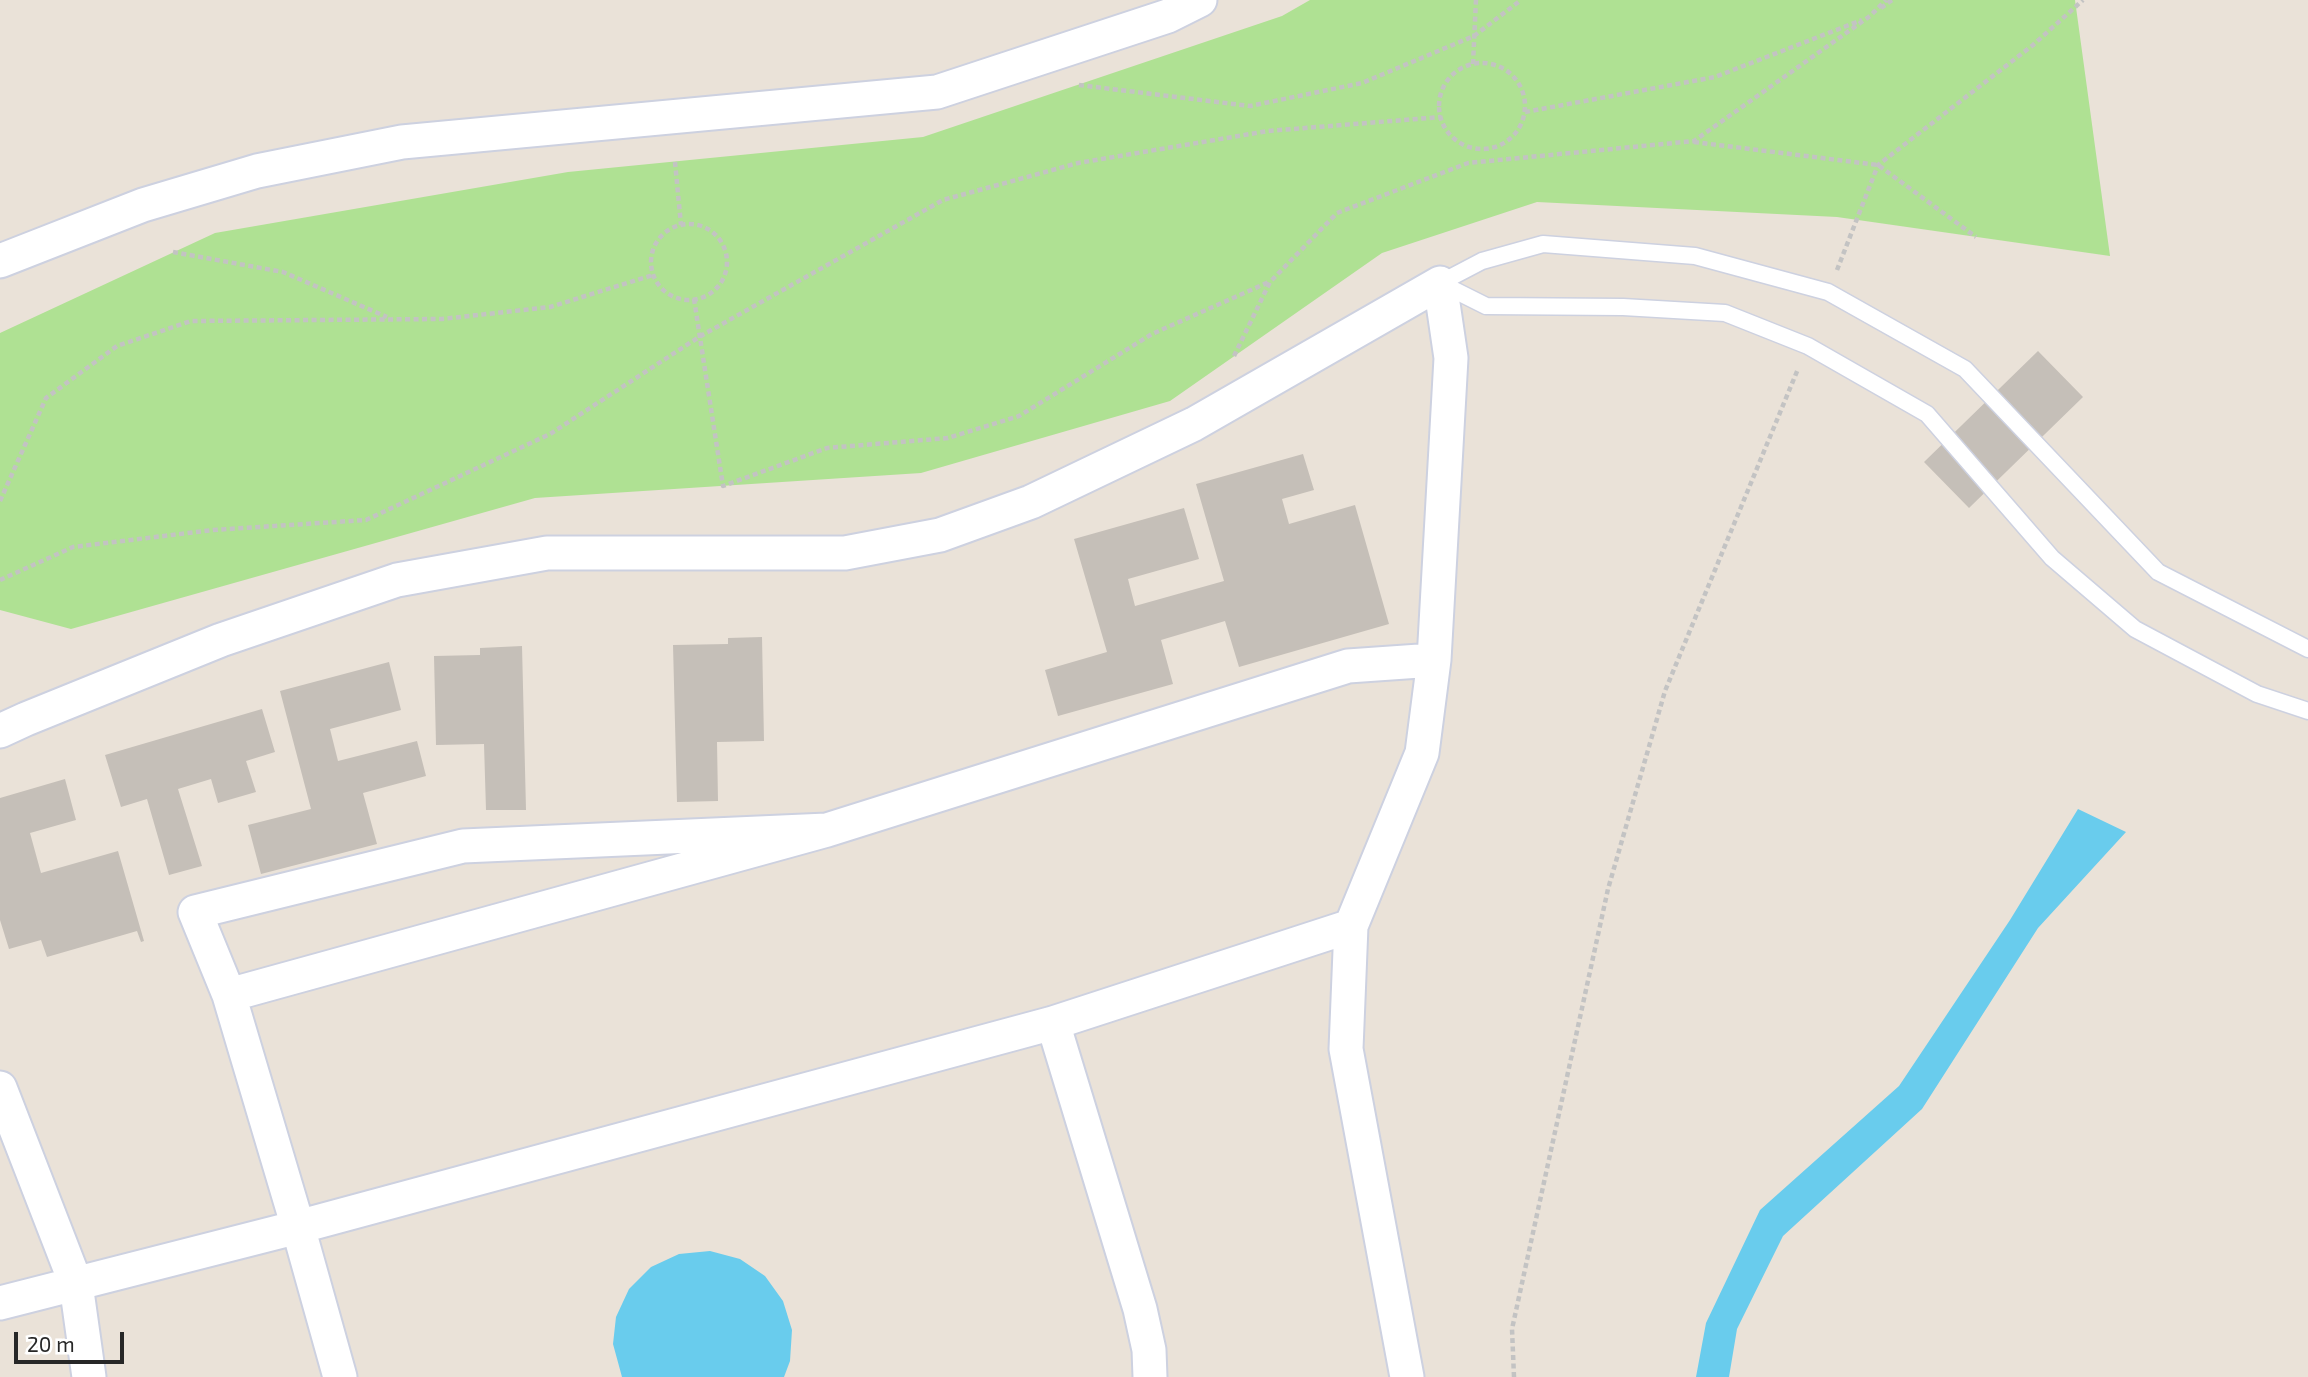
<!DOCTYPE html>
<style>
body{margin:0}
#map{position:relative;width:2308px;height:1377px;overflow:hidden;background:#eae2d8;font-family:"Exo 2",sans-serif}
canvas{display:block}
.scale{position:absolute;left:14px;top:1332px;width:110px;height:32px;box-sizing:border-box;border:4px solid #272727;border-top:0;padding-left:9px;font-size:21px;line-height:24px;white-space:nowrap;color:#272727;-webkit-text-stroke:5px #fff;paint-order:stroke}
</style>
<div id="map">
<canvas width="2308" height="1377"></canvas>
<div class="scale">20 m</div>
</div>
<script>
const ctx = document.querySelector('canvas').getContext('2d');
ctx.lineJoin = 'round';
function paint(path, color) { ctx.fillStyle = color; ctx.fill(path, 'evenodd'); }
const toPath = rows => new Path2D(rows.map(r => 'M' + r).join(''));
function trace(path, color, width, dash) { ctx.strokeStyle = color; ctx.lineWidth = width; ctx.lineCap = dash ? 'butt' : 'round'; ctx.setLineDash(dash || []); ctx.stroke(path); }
const green = toPath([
 [1310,0,2075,0,2110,256,1837,217,1537,202,1382,253,1170,401,921,473,535,498,71,629,0,610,0,333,215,233,568,172,923,137,1282,16]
]);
const water = toPath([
 [2078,809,2126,832,2038,928,1922,1109,1783,1236,1737,1329,1729,1377,1696,1377,1706,1323,1760,1210,1899,1086,2010,920],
 [710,1251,740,1259,765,1276,783,1301,792,1330,790,1361,784,1377,622,1377,613,1344,616,1317,629,1289,651,1267,679,1254]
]);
const building = toPath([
 [2038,351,2083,397,1969,508,1924,462],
 [1303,454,1314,490,1282,499,1289,524,1355,505,1389,624,1239,667,1225,621,1161,640,1173,684,1058,716,1045,670,1107,652,1074,539,1184,508,1199,559,1128,579,1135,606,1224,581,1196,484],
 [762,637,764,741,717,742,718,801,677,802,673,645,728,644,728,638],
 [522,646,526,810,486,810,484,744,436,745,434,656,480,655,480,648],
 [389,662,401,710,330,729,338,761,417,741,426,776,363,793,377,844,261,874,248,825,311,809,280,691],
 [262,709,275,752,246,761,256,792,218,803,211,779,178,789,202,866,169,875,147,799,121,807,105,755],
 [65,779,76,820,30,833,41,873,118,851,144,941,141,942,137,931,47,957,41,940,9,949,0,920,0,798]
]);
const path = toPath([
 [1881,8,1892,0],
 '1439 106a43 43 0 1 1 86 0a43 43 0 1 1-86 0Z',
 [1473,64,1476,0],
 [1079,85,1250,106,1362,83,1474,36,1521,0],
 [1525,112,1715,77,1862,20],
 [1694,142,1878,165,1976,237],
 [675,162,681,225],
 '651 262a38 38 0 1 1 76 0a38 38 0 1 1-76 0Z',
 [173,252,283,272,387,317],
 [1837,270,1878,165,2033,45,2083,0],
 [694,299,723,486,827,448,948,438,1019,416,1152,334,1269,282],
 [1234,356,1270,282,1337,213,1468,163,1694,141,1870,16,1886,0],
 [0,501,46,398,117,346,191,321,442,319,550,307,653,275],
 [0,580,73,547,213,530,366,520,550,434,699,337,943,200,1078,163,1268,131,1441,117],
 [1514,1377,1512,1329,1608,889,1665,691,1798,369]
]);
const service = toPath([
 [1440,283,1486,306,1623,307,1725,313,1808,346,1927,414,2052,558,2135,629,2257,694,2308,711],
 [1440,283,1482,261,1543,244,1695,256,1828,292,1965,369,2158,572,2308,649]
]);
const minor = toPath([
 [0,261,143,205,257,171,402,142,937,92,1168,16,1200,0],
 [0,731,26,719,221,640,397,580,547,553,845,553,940,535,1031,502,1194,424,1440,283,1451,358,1434,660,1422,753,1351,926,1346,1049,1407,1377],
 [827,830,1348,666,1434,660],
 [229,995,827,830,463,846,195,912,229,995,298,1227,340,1377],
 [1053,1023,1140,1309,1149,1350,1150,1377],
 [0,1088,76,1284,89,1377],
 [0,1303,298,1227,1053,1023,1351,926]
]);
paint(green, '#afe193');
paint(water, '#69cced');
paint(building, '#c5bfb8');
trace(service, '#cdd1e0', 19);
trace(minor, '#cdd1e0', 37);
trace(path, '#c3c3c3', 4.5, [5, 3.5]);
trace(service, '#fff', 16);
trace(minor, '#fff', 33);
</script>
